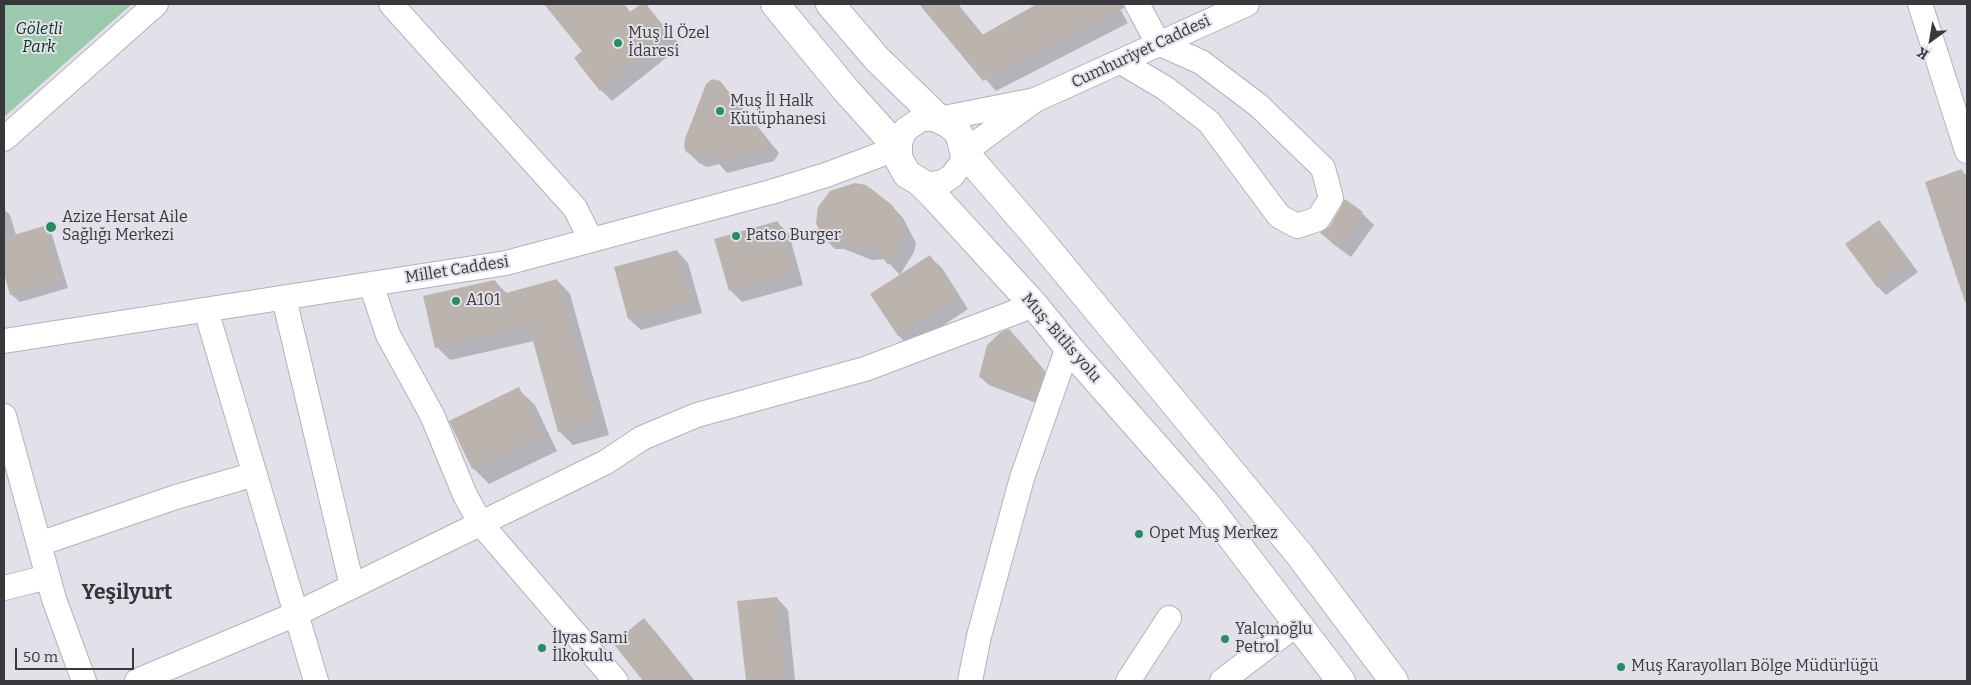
<!DOCTYPE html>
<meta charset="utf-8">
<style>
body{margin:0}
#map{position:relative;width:1971px;height:685px;overflow:hidden;background:#e2e0e8;font-family:Bitter,serif}
canvas{display:block}
.frame{position:absolute;inset:0;border:5px solid #39383c;pointer-events:none}
.north{position:absolute;left:1906px;top:15px;width:50px;height:50px;-webkit-text-stroke:4px #e2e0e8;paint-order:stroke;rotate:212deg;font-size:14px;font-weight:700;line-height:20px;text-align:center;color:#39383c}
.north::after{content:'';display:block;margin:auto;width:18px;height:22px;background:#39383c;clip-path:polygon(50% 0,100% 100%,50% 72%,0 100%)}
.scale{position:absolute;left:15px;top:648px;width:119px;height:22px;box-sizing:border-box;border:2px solid #39383c;border-top:0;padding-left:6px;font-size:15px;line-height:18px;white-space:nowrap;color:#39383c;-webkit-text-stroke:4px #e2e0e8;paint-order:stroke}
</style>
<div id="map">
<canvas width="1971" height="685"></canvas>
<div class="frame"></div>
<div class="north">K</div>
<div class="scale">50 m</div>
</div>
<script>
const ctx = document.querySelector('canvas').getContext('2d');
ctx.lineJoin = 'round';
function paint(path, color) { ctx.fillStyle = color; ctx.fill(path, 'evenodd'); }
const toPath = rows => new Path2D(rows.map(r => 'M' + r).join(''));
function trace(path, color, width, dash) { ctx.strokeStyle = color; ctx.lineWidth = width; ctx.lineCap = dash ? 'butt' : 'round'; ctx.setLineDash(dash || []); ctx.stroke(path); }
function drawText(font, color, halo, rows, align = 'center') {
  ctx.font = font + ' Bitter,serif'; ctx.lineWidth = 4; ctx.setLineDash([]); ctx.textBaseline = 'middle'; ctx.strokeStyle = halo; ctx.fillStyle = color; for (const [text, x, y, turn = 0] of rows) {
    ctx.save(); ctx.translate(x, y); ctx.rotate((+turn || 0) * Math.PI / 180); ctx.textAlign = isNaN(turn) ? turn : align; if (halo) ctx.strokeText(text, 0, 0); ctx.fillText(text, 0, 0); ctx.restore();
  }
}
const green = toPath([
 [4,4,132,4,4,117]
]);
const shadow = toPath([
 [545,4,624,4,631,13,644,4,681,46,612,101,601,90,584,51],
 [920,4,958,4,984,36,1039,4,1117,4,1128,23,996,91],
 [719,82,731,94,779,153,774,161,727,173,719,164,707,167,699,163,687,151],
 [1962,171,1967,176,1967,298,1964,295],
 [1345,201,1362,213,1374,225,1351,257,1333,244,1322,233,1331,227],
 [892,206,903,218,916,243,914,252,900,275,885,259,872,260,844,249,835,249,824,238],
 [4,209,10,215,16,235,44,227,52,235,68,288,20,302,11,294,4,269],
 [1879,221,1887,230,1918,272,1886,295,1878,287,1847,244],
 [778,223,789,234,803,285,742,302,730,290],
 [677,251,688,263,702,313,641,330,629,319,615,268],
 [930,257,942,268,968,309,910,347,899,336,872,295],
 [557,280,570,294,609,435,573,445,559,431,534,341,450,360,437,347,495,281,507,294],
 [1018,339,1053,381,1044,406,989,385,980,377],
 [518,389,535,405,557,451,489,484,473,468],
 [777,598,788,610,795,681,747,681,738,602],
 [644,620,655,631,695,681,645,681,614,643]
]);
const building = toPath([
 [544,4,624,4,630,12,641,4,646,4,670,34,600,91,574,58,582,51],
 [919,4,957,4,982,35,1037,4,1123,4,1124,8,983,81],
 [712,79,720,81,769,141,763,150,715,162,711,152,695,156,686,152,684,147,685,139,706,84],
 [1962,169,1967,185,1967,301,1965,302,1925,182],
 [855,183,866,185,892,205,906,231,903,241,888,265,875,247,860,249,832,238,823,239,816,223,818,207,830,191],
 [1345,199,1363,212,1339,247,1320,233,1330,226],
 [1879,220,1910,263,1877,287,1845,244],
 [778,221,793,274,729,291,714,239],
 [44,226,60,280,10,295,4,273,4,238],
 [677,250,691,302,628,319,614,267],
 [930,255,958,297,898,336,870,294],
 [557,279,597,421,558,432,529,326,435,348,423,296,495,280,499,295],
 [1009,329,1045,371,1036,398,979,377,987,345,1001,332],
 [519,387,542,435,472,469,449,421],
 [777,597,786,681,746,681,737,601],
 [644,618,694,681,643,681,613,643]
]);
const minor = toPath([
 [391,4,575,208,591,240],
 [1920,4,1967,151],
 [1121,62,1165,88,1209,122,1279,216,1297,226,1318,219,1331,198,1323,168,1258,105,1201,62,1158,43,1137,4],
 [4,139,156,4],
 [920,182,931,184,943,182,952,176,962,163,964,152,1035,100,1247,4],
 [371,284,388,335,432,415,465,495,481,524,616,681],
 [284,298,352,586],
 [206,310,316,681],
 [4,341,506,263,771,192,826,175,898,148,905,130,921,119,939,119,1035,100],
 [4,416,54,599,84,681],
 [39,544,176,497,255,474],
 [4,588,48,577],
 [137,681,296,614,606,462,642,438,697,415,865,369,1034,305],
 [970,681,979,636,1022,478,1068,347],
 [1128,681,1169,618],
 [1222,681,1297,624]
]);
const highway = toPath([
 [775,4,845,89,898,148,898,158,907,174,920,182,935,197,1034,305,1068,347,1207,505,1341,681],
 [830,4,877,59,939,119,949,124,957,131,961,139,964,152,1034,233,1299,554,1394,681]
]);
const markers = [
 [618,43,5,"#2a8b64"],
 [720,111,5,"#2a8b64"],
 [51,227,6,"#2a8b64"],
 [736,236,5,"#2a8b64"],
 [456,301,5,"#2a8b64"],
 [1139,534,5,"#2a8b64"],
 [1225,639,5,"#2a8b64"],
 [542,648,5,"#2a8b64"],
 [1621,667,5,"#2a8b64"]
];
const parkNames = [
 ["Göletli",39,30],
 ["Park",39,48]
];
const poiNames = [
 ["Muş İl Özel",628,34],
 ["İdaresi",628,52],
 ["Muş İl Halk",730,102],
 ["Kütüphanesi",730,120],
 ["Azize Hersat Aile",62,218],
 ["Sağlığı Merkezi",62,236],
 ["Patso Burger",746,236],
 ["A101",466,301],
 ["Opet Muş Merkez",1149,534],
 ["Yalçınoğlu",1235,630],
 ["Petrol",1235,648],
 ["İlyas Sami",552,639],
 ["İlkokulu",552,657],
 ["Muş Karayolları Bölge Müdürlüğü",1631,667]
];
const streetNames = [
 ["Cumhuriyet Caddesi",1141,52,-25],
 ["Millet Caddesi",457,270,-9],
 ["Muş-Bitlis yolu",1061,338,49]
];
const districtNames = [
 ["Yeşilyurt",127,593]
];
paint(green, '#9ac9ae');
paint(shadow, '#0003');
paint(building, '#bbb3ad');
trace(minor, '#b4b1ba', 26);
trace(highway, '#b4b1ba', 30);
trace(minor, '#fff', 24);
trace(highway, '#fff', 28);
for (const [x, y, r, color] of markers) { const dot = new Path2D(); dot.arc(x, y, r, 0, 2 * Math.PI); ctx.fillStyle = color; ctx.fill(dot); trace(dot, '#e2e0e8', 2); }
drawText('italic 16px', '#013720', '#e2e0e8', parkNames);
drawText('16px', '#39383c', '#e2e0e8', poiNames, 'left');
drawText('16px', '#39383c', '#e2e0e8', streetNames);
drawText('bold 21px', '#36333a', '#e2e0e8', districtNames);
</script>
